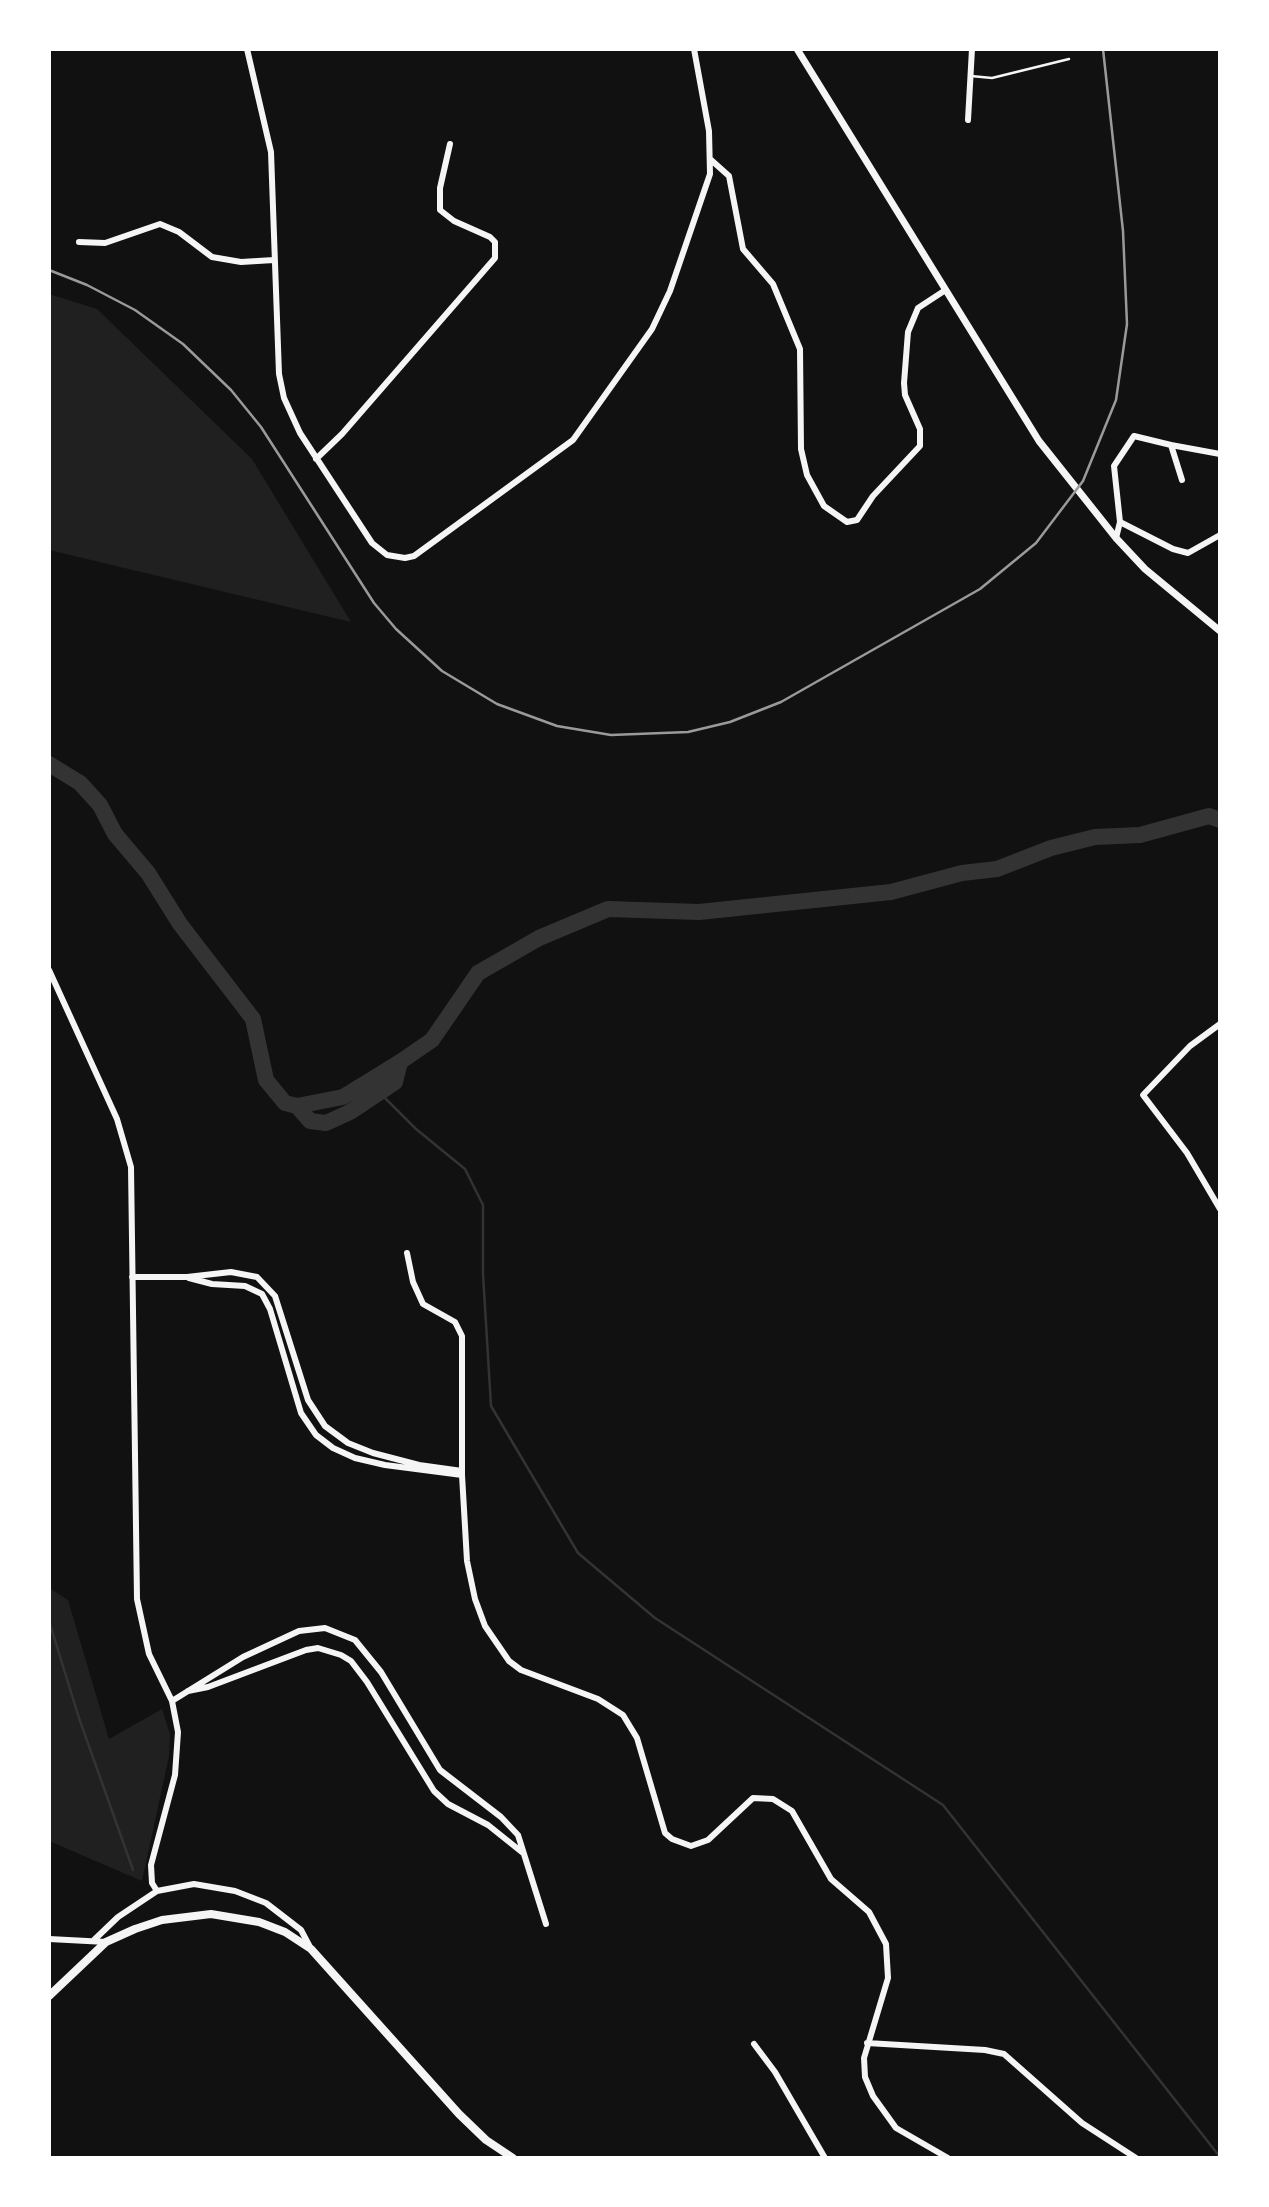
<!DOCTYPE html>
<style>
body{margin:0}
#map{position:relative;width:1269px;height:2207px;overflow:hidden;background:#111;font-family:"Varela Round",sans-serif}
canvas{display:block}
.frame{position:absolute;inset:0;border:51px solid #fff;pointer-events:none}
</style>
<div id="map">
<canvas width="1269" height="2207"></canvas>
<div class="frame"></div>
</div>
<script>
const ctx = document.querySelector('canvas').getContext('2d');
ctx.lineJoin = 'round';
function paint(path, color) { ctx.fillStyle = color; ctx.fill(path, 'evenodd'); }
const toPath = rows => new Path2D(rows.map(r => 'M' + r).join(''));
function trace(path, color, width, dash) { ctx.strokeStyle = color; ctx.lineWidth = width; ctx.lineCap = dash ? 'butt' : 'round'; ctx.setLineDash(dash || []); ctx.stroke(path); }
const green = toPath([
 [49,294,97,309,252,459,351,622,49,550],
 [49,1588,68,1600,109,1739,162,1709,170,1734,169,1756,142,1881,49,1841]
]);
const stream = toPath([
 [380,1093,416,1129,465,1169,483,1205,483,1274,491,1406,578,1553,655,1618,943,1805,1220,2157],
 [49,1621,79,1718,133,1870]
]);
const river = toPath([
 [49,764,80,783,100,805,115,834,148,873,180,924,253,1019,266,1080,285,1103,297,1106,310,1121,326,1123,350,1112,395,1082,400,1062,432,1040,478,973,539,938,608,909,699,912,891,892,962,873,997,869,1051,848,1095,837,1140,835,1209,816,1220,820],
 [297,1106,343,1097,400,1062]
]);
const service = toPath([
 [971,76,992,78,1069,59]
]);
const minor = toPath([
 [247,49,271,152,279,374,284,398,300,433,372,543,387,555,405,558,414,556,573,440,652,329,670,291,710,174,709,131,694,49],
 [968,120,972,49],
 [710,159,729,176,743,249,773,284,800,349,801,449,807,475,824,506,847,522,857,520,873,496,920,446,920,429,905,395,904,383,908,332,918,308,944,291],
 [79,242,105,243,160,224,179,232,212,257,241,262,274,260],
 [1171,445,1220,454],
 [316,459,342,434,495,258,495,242,490,237,454,221,440,210,440,188,450,144],
 [1120,522,1114,466,1134,436,1171,445,1182,480],
 [1116,538,1120,522,1173,549,1188,553,1220,535],
 [49,970,117,1119,131,1167,137,1599,149,1654,172,1701,178,1732,175,1775,151,1865,152,1883,157,1891],
 [1220,1024,1190,1046,1143,1095,1187,1153,1220,1209],
 [407,1253,413,1282,423,1304,455,1322,462,1336,462,1475,467,1561,475,1599,485,1626,509,1661,521,1670,598,1699,623,1715,637,1738,665,1833,672,1839,691,1846,708,1840,753,1798,773,1799,792,1811,831,1879,869,1912,886,1944,888,1978,864,2058,865,2077,873,2096,896,2128,948,2158],
 [132,1277,187,1277,231,1272,257,1277,275,1296,308,1400,325,1426,348,1443,373,1453,419,1465,462,1471],
 [189,1278,212,1284,245,1286,262,1294,270,1309,301,1413,316,1435,333,1448,355,1458,385,1465,462,1475],
 [188,1691,208,1687,306,1650,318,1648,341,1655,351,1661,367,1682,434,1791,448,1804,488,1825,523,1853],
 [172,1701,243,1657,299,1631,325,1628,355,1640,381,1672,440,1770,501,1817,518,1835,546,1924],
 [49,1939,106,1942],
 [94,1940,118,1917,157,1891,194,1884,235,1891,266,1903,301,1930,310,1947],
 [867,2043,985,2050,1004,2054,1082,2123,1136,2158],
 [754,2044,775,2072,825,2158]
]);
const tertiary = toPath([
 [797,49,1039,441,1116,538,1145,569,1220,631]
]);
const secondary = toPath([
 [49,1996,106,1942,135,1929,162,1920,211,1914,259,1922,285,1932,311,1949,459,2114,486,2140,513,2158]
]);
const rail = toPath([
 [49,270,87,285,135,310,183,344,231,390,261,427,374,603,396,629,442,671,497,704,557,726,611,735,688,732,730,722,781,702,980,589,1036,543,1083,481,1116,400,1127,324,1123,231,1103,49]
]);
paint(green, '#202020');
trace(stream, '#333', 2.5);
trace(river, '#333', 16);
trace(service, '#f5f5f5', 2.5);
trace(minor, '#f5f5f5', 6);
trace(tertiary, '#f5f5f5', 7);
trace(secondary, '#f5f5f5', 8);
trace(rail, '#9a9a9a', 2.5);
</script>
